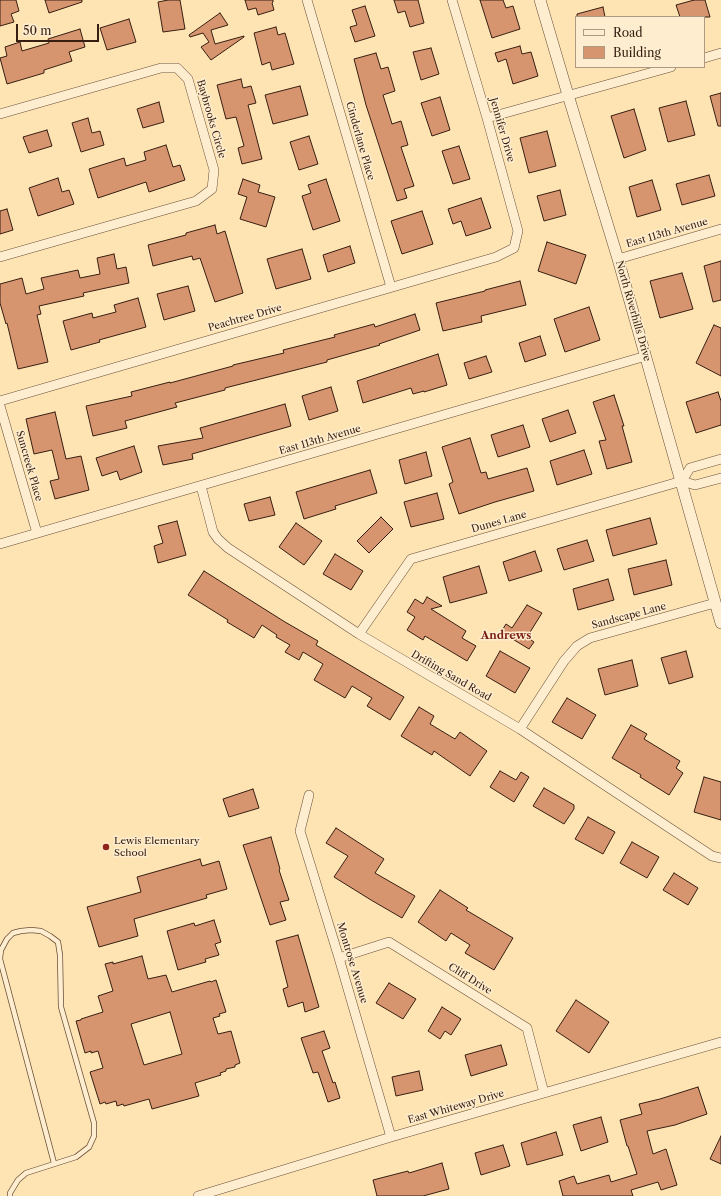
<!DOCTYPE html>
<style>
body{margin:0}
#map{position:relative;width:721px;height:1196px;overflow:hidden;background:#fee4b3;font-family:"Libre Caslon Text",serif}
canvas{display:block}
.legend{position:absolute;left:575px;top:16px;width:130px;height:52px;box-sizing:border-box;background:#feedce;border:1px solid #ae9a83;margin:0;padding:5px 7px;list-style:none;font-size:12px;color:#371e12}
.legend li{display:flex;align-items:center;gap:8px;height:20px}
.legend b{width:20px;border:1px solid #ae9a83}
.scale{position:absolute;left:16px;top:24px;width:83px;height:18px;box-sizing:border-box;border:2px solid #371e12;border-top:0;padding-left:5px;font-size:12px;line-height:14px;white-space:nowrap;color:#371e12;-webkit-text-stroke:3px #feedce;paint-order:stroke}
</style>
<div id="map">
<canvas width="721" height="1196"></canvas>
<ul class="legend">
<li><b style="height:5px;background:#feedce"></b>Road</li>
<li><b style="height:11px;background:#d6956e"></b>Building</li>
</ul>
<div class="scale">50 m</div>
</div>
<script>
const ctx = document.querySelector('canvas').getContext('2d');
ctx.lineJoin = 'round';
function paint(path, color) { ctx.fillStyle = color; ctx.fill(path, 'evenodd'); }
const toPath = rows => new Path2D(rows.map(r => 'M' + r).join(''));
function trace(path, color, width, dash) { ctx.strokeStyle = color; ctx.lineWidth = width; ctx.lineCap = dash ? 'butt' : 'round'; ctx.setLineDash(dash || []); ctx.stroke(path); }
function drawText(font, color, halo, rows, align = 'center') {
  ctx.font = font + ' "Libre Caslon Text",serif'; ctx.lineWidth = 3; ctx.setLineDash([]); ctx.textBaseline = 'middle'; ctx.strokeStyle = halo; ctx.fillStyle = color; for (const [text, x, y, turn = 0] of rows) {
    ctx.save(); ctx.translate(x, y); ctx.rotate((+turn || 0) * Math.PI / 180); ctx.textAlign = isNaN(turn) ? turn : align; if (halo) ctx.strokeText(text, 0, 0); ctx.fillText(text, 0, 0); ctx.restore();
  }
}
const building = toPath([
 [0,0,16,0,19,11,11,14,14,22,0,26,0,0],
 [45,0,82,0,82,2,49,13,45,0],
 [168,0,180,0,185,29,163,32,158,2,168,0],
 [245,0,273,0,273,2,272,3,274,10,258,15,256,8,248,10,245,0],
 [394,0,418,0,424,23,410,27,405,11,398,13,394,0],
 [480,0,503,0,506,8,513,6,520,29,492,38,480,0],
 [694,0,705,0,710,17,680,17,676,5,694,0],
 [365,6,375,36,355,42,350,27,357,25,352,10,365,6],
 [603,7,605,17,577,17,577,14,603,7],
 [220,13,228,25,211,30,215,44,244,36,244,37,211,60,201,47,209,42,203,33,190,37,189,35,220,13],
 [129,19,136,42,107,50,100,28,129,19],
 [276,27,278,35,285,33,294,64,272,70,270,62,262,65,254,33,276,27],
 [80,29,85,47,69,52,72,61,44,70,44,73,7,84,0,58,7,56,5,47,20,42,22,51,49,43,48,39,80,29],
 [520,46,522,54,531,52,538,76,513,84,506,59,498,62,495,53,520,46],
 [431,48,439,74,421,80,413,52,431,48],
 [376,53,381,69,388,67,395,91,383,95,392,124,401,121,408,145,401,147,414,186,404,189,407,198,397,201,366,105,354,59,376,53],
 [241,79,243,88,251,86,256,103,248,105,262,159,242,164,238,148,244,146,236,117,226,119,217,85,241,79],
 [300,86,308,115,273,124,265,95,300,86],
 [721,93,721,126,718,126,710,96,721,93],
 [440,97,450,130,432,136,421,103,440,97],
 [686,101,695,135,668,142,659,108,686,101],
 [159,102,164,122,143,128,137,109,159,102],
 [634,109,646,150,624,158,611,116,634,109],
 [88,118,92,133,100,131,104,145,81,152,72,123,88,118],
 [47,130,52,146,29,153,23,137,47,130],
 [547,131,556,166,529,173,520,138,547,131],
 [309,136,318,164,299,170,290,142,309,136],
 [166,145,173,167,180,165,185,180,149,192,146,182,98,198,89,169,124,158,126,166,146,160,144,152,166,145],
 [459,146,470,179,453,184,442,151,459,146],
 [709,175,715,196,682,205,676,184,709,175],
 [58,178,62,192,69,190,74,204,38,216,29,188,58,178],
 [243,179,260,185,258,192,275,197,266,227,240,219,247,197,238,194,243,179],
 [326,179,340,221,313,230,302,196,311,193,308,185,326,179],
 [652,180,661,210,637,217,629,187,652,180],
 [560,190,566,215,544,221,537,196,560,190],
 [481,198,491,228,466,236,461,221,453,224,448,209,481,198],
 [7,209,13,230,0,234,0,211,7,209],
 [422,211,433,244,402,254,391,221,422,211],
 [215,225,217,234,225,231,243,293,215,302,200,258,193,260,192,256,153,266,148,245,186,235,186,233,215,225],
 [547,242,586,255,576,284,538,271,547,242],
 [350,246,355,263,328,272,323,255,350,246],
 [302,249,311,279,276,289,267,259,302,249],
 [114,254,117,269,126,267,129,283,83,293,84,296,39,306,41,314,37,315,48,362,18,369,7,323,6,324,0,303,0,284,22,278,26,294,44,289,41,278,78,270,80,278,100,274,97,258,114,254],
 [721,261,721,300,713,302,704,266,721,261],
 [682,273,693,309,660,318,650,281,682,273],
 [520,281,526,305,481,316,482,322,443,331,436,303,485,291,485,290,520,281],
 [188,286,195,311,164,320,157,294,188,286],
 [138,298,146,327,99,340,100,342,71,350,63,321,92,313,93,318,116,312,114,305,138,298],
 [589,307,600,340,565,352,554,319,589,307],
 [415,314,420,330,379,344,380,345,327,360,327,362,225,388,225,390,175,403,177,407,125,421,127,428,93,436,86,406,132,396,131,392,170,382,170,383,233,366,233,365,284,353,283,350,335,337,334,335,374,324,375,327,415,314],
 [714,325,721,328,721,376,696,363,714,325],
 [540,336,546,355,525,362,519,343,540,336],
 [438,354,447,385,424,392,424,391,413,394,411,388,363,403,357,381,438,354],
 [486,356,492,372,469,379,464,363,486,356],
 [331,387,338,411,309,420,302,396,331,387],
 [718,392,721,401,721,425,696,433,686,402,718,392],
 [614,395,624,426,622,426,632,462,607,469,599,441,606,440,593,402,614,395],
 [285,404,291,426,192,454,193,459,163,465,158,446,203,438,200,428,285,404],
 [568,410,576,433,550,442,542,419,568,410],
 [55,412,66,459,81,456,89,490,55,499,50,481,59,479,52,450,34,454,26,419,55,412],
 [523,425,530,447,498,457,491,435,523,425],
 [470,438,481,473,486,472,488,479,527,468,534,491,495,502,459,514,449,484,453,482,442,447,470,438],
 [134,446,142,472,120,480,117,471,102,476,96,458,134,446],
 [584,450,592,474,557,485,550,461,584,450],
 [426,452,432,476,405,484,399,460,426,452],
 [370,470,377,493,335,506,336,509,304,519,296,492,370,470],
 [437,493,444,519,411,527,404,502,437,493],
 [270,497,275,515,249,521,244,504,270,497],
 [381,517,393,529,369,553,357,541,381,517],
 [650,518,657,544,613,556,606,530,650,518],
 [177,521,186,555,158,563,154,546,163,543,158,526,177,521],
 [296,523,322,541,304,565,279,547,296,523],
 [587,540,594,561,564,570,557,549,587,540],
 [535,551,542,571,509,581,503,562,535,551],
 [335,554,363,571,351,590,323,574,335,554],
 [666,560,672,585,634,595,628,569,666,560],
 [479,566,487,593,450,603,443,577,479,566],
 [204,571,285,622,318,641,316,645,404,697,390,720,367,706,372,698,352,686,345,698,314,680,323,664,303,652,299,660,285,652,290,645,276,637,277,635,262,625,254,638,227,622,228,620,188,595,204,571],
 [608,579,614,600,578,610,573,589,608,579],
 [427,597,442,606,431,609,466,631,462,638,476,646,467,661,425,636,423,640,407,630,415,617,407,612,415,599,423,604,427,597],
 [527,605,542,613,527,637,534,642,529,649,501,632,506,624,512,628,527,605],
 [500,651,530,668,515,693,486,676,500,651],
 [686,651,693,677,669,684,661,658,686,651],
 [632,660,638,686,605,695,598,669,632,660],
 [567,698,596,715,582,739,552,722,567,698],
 [419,707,434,716,430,724,455,739,460,732,487,751,470,776,434,751,432,755,401,736,419,707],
 [631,725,647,734,644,739,680,761,676,768,683,773,669,795,640,777,641,775,612,758,631,725],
 [500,771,516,780,521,772,529,777,514,802,490,787,500,771],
 [704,777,721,782,721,820,694,812,704,777],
 [544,788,574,805,574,809,564,824,533,806,544,788],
 [253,789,259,808,229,817,223,799,253,789],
 [588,817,615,832,603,854,575,839,588,817],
 [336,828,384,859,375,873,415,896,402,918,371,900,334,877,348,856,326,843,336,828],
 [271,837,280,869,279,870,289,900,280,902,286,920,270,925,243,845,271,837],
 [632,842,659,857,647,878,620,863,632,842],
 [200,859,202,866,219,861,227,889,206,895,207,898,134,919,138,936,99,947,87,907,141,892,137,877,200,859],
 [674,873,698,888,688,905,663,890,674,873],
 [440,890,468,908,466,910,513,938,494,970,465,953,470,945,451,933,446,941,418,922,440,890],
 [214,920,221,942,215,944,219,955,205,959,206,962,178,970,167,931,194,923,195,926,214,920],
 [298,935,319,1007,305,1012,303,1002,288,1007,283,989,288,987,276,941,298,935],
 [142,956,148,979,166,975,172,992,210,981,211,982,216,980,226,1012,219,1014,220,1016,213,1018,218,1034,231,1031,240,1063,235,1065,235,1067,226,1069,226,1071,220,1073,221,1075,195,1083,199,1096,152,1109,149,1099,124,1106,123,1104,117,1106,116,1101,106,1104,105,1102,100,1104,90,1072,103,1068,98,1051,91,1053,91,1051,85,1053,76,1021,81,1020,81,1019,103,1012,98,996,113,991,105,964,113,962,113,964,142,956],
 [170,1012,182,1054,144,1065,131,1024,170,1012],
 [389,983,416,999,403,1019,376,1003,389,983],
 [576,1000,609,1022,589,1053,556,1031,576,1000],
 [442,1007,461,1019,451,1035,445,1031,440,1039,428,1031,442,1007],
 [324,1031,330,1048,322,1051,333,1083,335,1082,340,1098,328,1102,318,1072,313,1073,301,1038,324,1031],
 [501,1045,507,1065,471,1076,465,1055,501,1045],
 [419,1071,423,1090,396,1096,392,1077,419,1071],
 [698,1087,707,1114,675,1125,647,1131,653,1154,666,1149,677,1185,661,1190,658,1182,631,1190,633,1196,563,1196,559,1181,574,1176,577,1184,609,1175,611,1182,637,1174,628,1146,627,1146,620,1120,642,1114,639,1104,660,1099,698,1087],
 [601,1117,608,1142,581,1151,573,1125,601,1117],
 [556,1132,563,1155,527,1165,521,1143,556,1132],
 [721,1136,721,1164,710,1159,721,1136],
 [503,1145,510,1166,481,1175,475,1153,503,1145],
 [442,1163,449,1189,423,1196,377,1196,373,1180,408,1171,409,1173,442,1163]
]);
const service = toPath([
 [0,958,1,950,7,939,13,933,21,931,31,930,41,931,50,936,58,942,60,955,61,1007,94,1123,94,1136,89,1147,76,1157,26,1173,18,1180,10,1193,10,1196],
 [0,959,54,1163]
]);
const minor = toPath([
 [307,0,391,287],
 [704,58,721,53],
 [0,114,161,68,177,68,188,79,214,170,212,189,196,201,0,257],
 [487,118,671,67],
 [618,259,721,229],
 [0,401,496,257,514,248,518,231,487,118,452,0],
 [0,406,37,533],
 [682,481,690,468,721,459],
 [201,486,213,532,218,539,228,548,359,634,520,729,712,856,721,858],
 [0,544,646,356],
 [359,634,411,559,682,481,695,485,721,478],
 [520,729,564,661,577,646,590,638,715,603],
 [309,795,300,831,339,958,391,1137],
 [339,958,389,942,527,1028,544,1093],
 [198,1196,391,1137,721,1042]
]);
const tertiary = toPath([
 [540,0,568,95,618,259,721,623]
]);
const markers = [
 [106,847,4,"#8f2418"]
];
const streetNames = [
 ["Baybrooks Circle",211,119,74],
 ["Jennifer Drive",502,130,74],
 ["Cinderlane Place",360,141,74],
 ["East 113th Avenue",667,233,-16],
 ["North Riverhills Drive",633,311,74],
 ["Peachtree Drive",245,318,-16],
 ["East 113th Avenue",320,440,-16],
 ["Suncreek Place",29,466,74],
 ["Dunes Lane",499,522,-16],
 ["Sandscape Lane",629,616,-15],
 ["Drifting Sand Road",451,676,30],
 ["Montrose Avenue",352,963,73],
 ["Cliff Drive",470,979,32],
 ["East Whiteway Drive",456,1107,-16]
];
const poiNames = [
 ["Lewis Elementary",114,841],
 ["School",114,853]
];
const neighbourhoodNames = [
 ["Andrews",506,636]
];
paint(building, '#d6956e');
trace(building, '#371e12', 1);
trace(service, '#69503a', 6);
trace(minor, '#69503a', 10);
trace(tertiary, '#69503a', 12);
trace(service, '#feedce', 4.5);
trace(minor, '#feedce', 9);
trace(tertiary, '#feedce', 11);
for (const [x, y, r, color] of markers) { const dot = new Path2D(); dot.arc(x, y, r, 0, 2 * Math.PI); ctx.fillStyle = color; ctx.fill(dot); trace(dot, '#feedce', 1.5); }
drawText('10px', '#371e12', '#feedce', streetNames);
drawText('10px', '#371e12', '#feedce', poiNames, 'left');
drawText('bold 11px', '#7a1f14', '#feedce', neighbourhoodNames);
</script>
